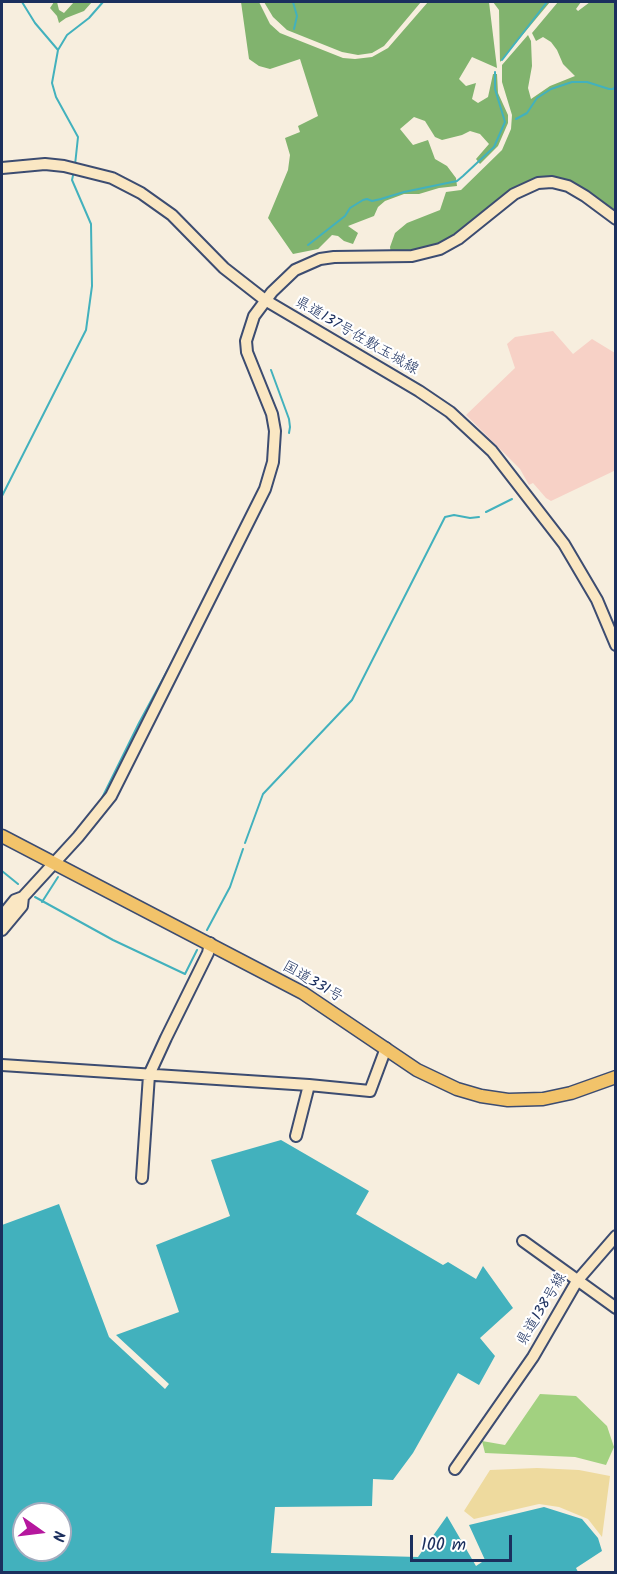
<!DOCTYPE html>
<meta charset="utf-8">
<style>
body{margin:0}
#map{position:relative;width:617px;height:1574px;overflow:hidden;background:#f7eede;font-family:Kalam,sans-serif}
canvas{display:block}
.frame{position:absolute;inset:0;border:3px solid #1b2f5e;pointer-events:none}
.north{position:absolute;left:12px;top:1502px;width:60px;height:60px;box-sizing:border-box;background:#fff;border:2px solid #a4acbf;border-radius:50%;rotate:104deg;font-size:16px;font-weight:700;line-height:24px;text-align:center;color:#1b2f5e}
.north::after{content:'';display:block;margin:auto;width:21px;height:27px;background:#b5179e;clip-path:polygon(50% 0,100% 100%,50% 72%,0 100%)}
.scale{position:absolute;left:410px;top:1535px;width:102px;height:27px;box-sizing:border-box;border:3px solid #1b2f5e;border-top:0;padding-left:8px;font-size:18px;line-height:21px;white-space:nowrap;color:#1b2f5e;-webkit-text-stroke:4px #fff;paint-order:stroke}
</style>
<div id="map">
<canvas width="617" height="1574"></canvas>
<div class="frame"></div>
<div class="north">N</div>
<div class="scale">100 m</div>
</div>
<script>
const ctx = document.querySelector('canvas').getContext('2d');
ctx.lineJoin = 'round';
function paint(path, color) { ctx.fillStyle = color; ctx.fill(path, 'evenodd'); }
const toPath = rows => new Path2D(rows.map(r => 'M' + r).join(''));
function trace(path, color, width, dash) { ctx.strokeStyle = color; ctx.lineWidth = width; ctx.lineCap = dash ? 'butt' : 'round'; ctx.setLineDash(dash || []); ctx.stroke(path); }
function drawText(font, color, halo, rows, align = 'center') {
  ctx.font = font + ' Kalam,"Klee One",sans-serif'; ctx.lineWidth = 4.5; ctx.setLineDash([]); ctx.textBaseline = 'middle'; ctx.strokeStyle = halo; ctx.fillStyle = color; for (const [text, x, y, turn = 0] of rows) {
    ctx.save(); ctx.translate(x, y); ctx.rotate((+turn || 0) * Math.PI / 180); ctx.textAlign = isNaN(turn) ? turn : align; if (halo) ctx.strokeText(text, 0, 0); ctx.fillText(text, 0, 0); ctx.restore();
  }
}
const built = toPath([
 [553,331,573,354,592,339,615,353,616,470,551,501,546,498,533,483,529,485,520,469,466,415,515,368,507,344,515,337]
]);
const green = toPath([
 [540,1394,576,1396,607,1426,614,1447,606,1465,575,1457,485,1453,482,1441,505,1445]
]);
const forest = toPath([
 [54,2,57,2,59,10,64,13,74,2,92,2,84,11,66,18,59,23,57,16,50,8],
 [241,2,259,2,270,24,280,33,343,58,355,59,372,57,388,48,428,2,489,2,497,68,472,57,459,79,466,86,476,83,472,99,478,103,488,97,493,74,497,74,498,93,508,115,508,123,498,146,480,164,476,159,489,144,480,134,470,131,462,135,442,140,435,137,425,121,414,117,400,129,413,145,428,140,435,159,447,166,456,178,457,186,439,188,419,194,404,194,385,201,378,207,374,216,348,226,358,233,353,244,344,241,338,236,332,235,318,249,293,254,268,218,288,170,290,155,285,138,300,132,298,126,318,116,300,59,270,69,259,66,249,59],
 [264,2,421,2,384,46,372,53,358,55,342,52,287,30,273,17],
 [493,2,550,2,500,62,499,10],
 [558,2,581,2,576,9,578,11,590,2,615,2,615,214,614,211,573,185,535,180,440,245,426,250,391,254,390,247,395,233,407,223,440,210,446,192,461,190,502,150,511,129,512,115,502,82,502,65,528,35,531,41,532,66,528,88,531,99,550,86,575,76,563,64,557,50,551,42,543,37,536,41,532,33]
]);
const sand = toPath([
 [537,1468,579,1470,610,1476,602,1537,588,1519,559,1507,539,1504,474,1519,464,1511,490,1470]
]);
const water = toPath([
 [281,1140,369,1191,356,1214,443,1265,448,1262,476,1279,483,1266,513,1308,480,1338,495,1356,479,1385,458,1373,413,1453,393,1480,373,1479,372,1506,275,1507,271,1553,418,1557,447,1516,476,1566,485,1560,469,1525,544,1507,582,1519,598,1538,602,1551,576,1568,578,1572,2,1572,2,1225,59,1204,109,1337,165,1389,169,1384,116,1335,179,1312,156,1245,230,1216,211,1160],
 [24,1514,60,1514,60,1550,24,1550]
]);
const stream = toPath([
 [22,2,35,23,58,50,52,83,56,97,78,137,75,165],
 [293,2,297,16,294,29],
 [58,50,67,35,89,18,103,2],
 [502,60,547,2],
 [516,119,527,113,537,98,551,89,572,82,587,82,609,89,613,89,616,86],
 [308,245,345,216,350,208,363,200,367,199,372,201,381,199,404,192,457,181,463,176,494,147,505,122,495,89,495,72],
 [271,370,289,419,290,427,289,433],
 [2,496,86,330,92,286,91,224,72,180,74,171],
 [486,512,512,499],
 [102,798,139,723,172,662],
 [245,843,263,794,352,700,445,517,454,515,470,518,479,517],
 [2,871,18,884],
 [35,897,113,940,185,974,197,950],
 [42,902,58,877],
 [207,930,230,887,243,849]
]);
const secondary = toPath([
 [2,168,45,164,64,166,112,178,141,193,172,215,224,268,265,300,419,391,450,412,492,451,564,544,597,600,616,645],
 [2,916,15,900,23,897,78,837,111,796,265,489,273,462,275,431,272,414,247,352,246,341,254,316,272,292,295,270,320,259,334,257,412,256,440,249,458,239,514,194,538,183,552,182,568,186,585,196,616,219],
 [2,930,22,906,23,897],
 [2,1065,309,1085,370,1091,386,1048],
 [296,1136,309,1085],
 [142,1178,149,1075,166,1038,208,953,210,943],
 [523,1241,616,1308],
 [455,1469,533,1357,577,1281,616,1236]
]);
const highway = toPath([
 [2,836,303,993,417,1070,457,1089,481,1096,508,1100,543,1099,571,1093,616,1077]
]);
const streetNames = [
 ["県道137号佐敷玉城線",356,337,30],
 ["国道331号",312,983,30],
 ["県道138号線",543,1310,-59]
];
paint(built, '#f7d1c6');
paint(green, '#a2d180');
paint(forest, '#81b36e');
paint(sand, '#eeda9e');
paint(water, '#42b1bd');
trace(stream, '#42b1bd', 2);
trace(secondary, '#3c4c71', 14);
trace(highway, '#3c4c71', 15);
trace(secondary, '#fae7c3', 10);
trace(highway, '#f2c36a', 12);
drawText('15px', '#1b2f5e', '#fff', streetNames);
</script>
